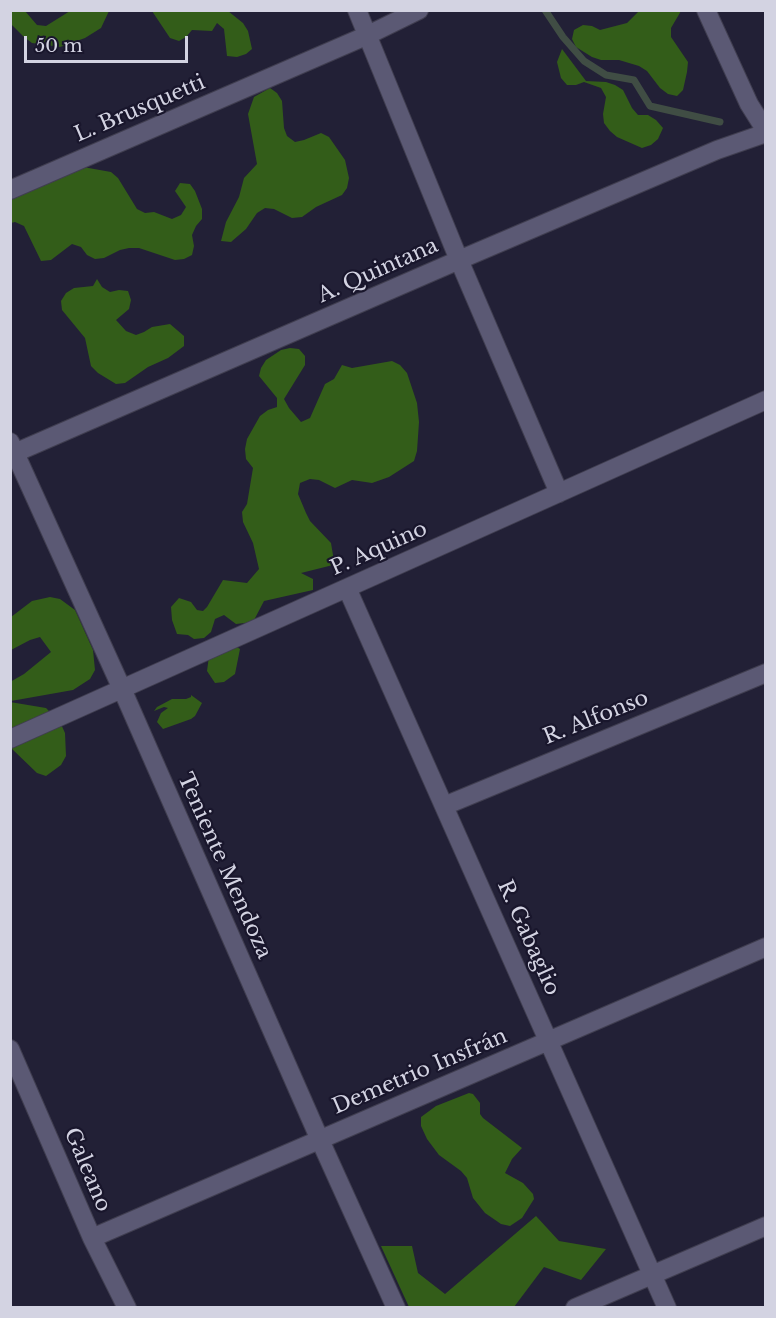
<!DOCTYPE html>
<meta charset="utf-8">
<style>
body{margin:0}
#map{position:relative;width:776px;height:1318px;overflow:hidden;background:#222036;font-family:"Libre Baskerville",serif}
canvas{display:block}
.frame{position:absolute;inset:0;border:12px solid #d3d3e2;pointer-events:none}
.scale{position:absolute;left:24px;top:36px;width:164px;height:27px;box-sizing:border-box;border:3px solid #d3d3e2;border-top:0;padding-left:8px;font-size:18px;line-height:21px;white-space:nowrap;color:#d3d3e2;-webkit-text-stroke:4px #19162c;paint-order:stroke}
</style>
<div id="map">
<canvas width="776" height="1318"></canvas>
<div class="frame"></div>
<div class="scale">50 m</div>
</div>
<script>
const ctx = document.querySelector('canvas').getContext('2d');
ctx.lineJoin = 'round';
function paint(path, color) { ctx.fillStyle = color; ctx.fill(path, 'evenodd'); }
const toPath = rows => new Path2D(rows.map(r => 'M' + r).join(''));
function trace(path, color, width, dash) { ctx.strokeStyle = color; ctx.lineWidth = width; ctx.lineCap = dash ? 'butt' : 'round'; ctx.setLineDash(dash || []); ctx.stroke(path); }
function drawText(font, color, halo, rows, align = 'center') {
  ctx.font = font + ' "Libre Baskerville",serif'; ctx.lineWidth = 4.5; ctx.setLineDash([]); ctx.textBaseline = 'middle'; ctx.strokeStyle = halo; ctx.fillStyle = color; for (const [text, x, y, turn = 0] of rows) {
    ctx.save(); ctx.translate(x, y); ctx.rotate((+turn || 0) * Math.PI / 180); ctx.textAlign = isNaN(turn) ? turn : align; if (halo) ctx.strokeText(text, 0, 0); ctx.fillText(text, 0, 0); ctx.restore();
  }
}
const forest = toPath([
 [640,10,681,11,671,28,671,37,688,62,687,72,683,90,677,96,668,94,660,88,647,71,639,66,619,60,601,60,592,57,576,47,572,39,574,30,583,25,592,26,600,30,627,23],
 [10,11,25,11,37,25,46,26,70,11,109,11,101,28,85,38,60,47,32,43,24,37,11,24],
 [152,11,228,11,243,23,248,31,252,49,246,54,237,57,227,56,224,29,217,23,212,31,192,30,186,37,179,41,170,38],
 [562,49,586,81,606,82,615,85,623,90,632,108,638,115,648,115,656,120,663,128,658,139,651,145,642,148,617,137,610,131,604,123,603,114,606,97,601,88,584,82,576,85,567,85,561,78,557,62],
 [270,88,277,93,282,101,284,128,287,136,295,142,304,140,321,133,329,137,345,160,349,178,347,188,342,195,316,207,302,217,292,218,274,209,265,208,257,213,246,229,231,242,221,241,226,222,239,197,244,178,257,164,248,114,254,97],
 [83,167,111,172,118,178,137,209,145,213,154,212,172,219,181,215,186,207,175,191,180,183,190,184,195,191,202,209,202,219,196,226,192,235,194,246,192,255,184,259,175,260,139,248,129,248,120,250,104,258,95,259,87,255,81,247,72,244,51,260,41,261,24,226,15,222,11,223,10,184],
 [97,279,102,287,110,292,119,290,128,291,131,300,129,309,116,320,126,331,136,335,144,332,152,327,170,324,184,336,184,346,168,358,148,367,125,383,116,384,98,373,91,366,85,338,62,310,61,301,66,293,74,288,93,286],
 [290,348,299,349,305,356,305,365,284,399,289,408,301,422,310,418,325,384,334,379,342,365,352,368,392,361,400,365,407,373,417,403,419,422,417,451,414,461,389,477,372,483,352,480,335,488,319,480,310,479,300,483,298,494,306,513,310,521,331,543,333,555,333,565,301,573,313,579,313,590,264,601,253,622,236,624,224,615,215,619,211,632,204,638,194,639,188,635,177,634,172,620,171,607,179,598,191,602,197,610,203,611,207,607,223,580,247,583,259,569,253,543,243,522,242,512,247,504,253,468,246,459,245,449,247,439,260,416,268,410,277,407,277,398,259,376,261,368,266,360,281,350],
 [50,597,60,599,75,610,93,650,95,670,90,679,73,690,11,701,10,682,24,674,51,652,40,637,30,640,11,650,11,617,32,601],
 [232,644,240,649,235,674,224,682,215,683,207,671,209,656],
 [191,695,202,703,195,716,191,719,163,729,157,722,161,713,168,708,164,707,154,711,157,707,172,699,186,699,191,697],
 [10,702,46,708,60,722,65,733,66,756,61,765,46,776,37,773,11,748],
 [469,1093,473,1094,480,1103,480,1114,483,1118,522,1148,512,1159,505,1173,523,1183,533,1194,534,1199,522,1218,510,1226,501,1224,485,1213,473,1198,467,1178,461,1171,439,1155,427,1139,421,1126,421,1117,436,1106],
 [536,1216,559,1241,606,1249,581,1280,544,1267,514,1307,409,1307,381,1246,412,1246,418,1273,445,1294]
]);
const stream = toPath([
 [545,10,563,37,584,61,606,75,634,80,650,106,720,122]
]);
const minor = toPath([
 [357,10,459,260,559,493],
 [706,10,749,104,766,131],
 [10,190,368,35,419,10],
 [10,442,122,689,320,1140,396,1308],
 [10,455,459,260,717,150,766,133],
 [347,588,667,1308],
 [10,739,766,400],
 [444,806,766,673],
 [10,1049,92,1238,127,1308],
 [92,1238,766,947],
 [575,1308,766,1226]
]);
const streetNames = [
 ["L. Brusquetti",140,109,-23],
 ["A. Quintana",378,271,-24],
 ["P. Aquino",379,549,-24],
 ["R. Alfonso",596,718,-22],
 ["Teniente Mendoza",224,866,66],
 ["R. Gabaglio",528,938,66],
 ["Demetrio Insfrán",420,1072,-23],
 ["Galeano",87,1170,67]
];
paint(forest, '#335d19');
trace(stream, '#404d44', 7);
trace(minor, '#403e50', 20);
trace(minor, '#5b5974', 18);
drawText('21px', '#d3d3e2', '#19162c', streetNames);
</script>
